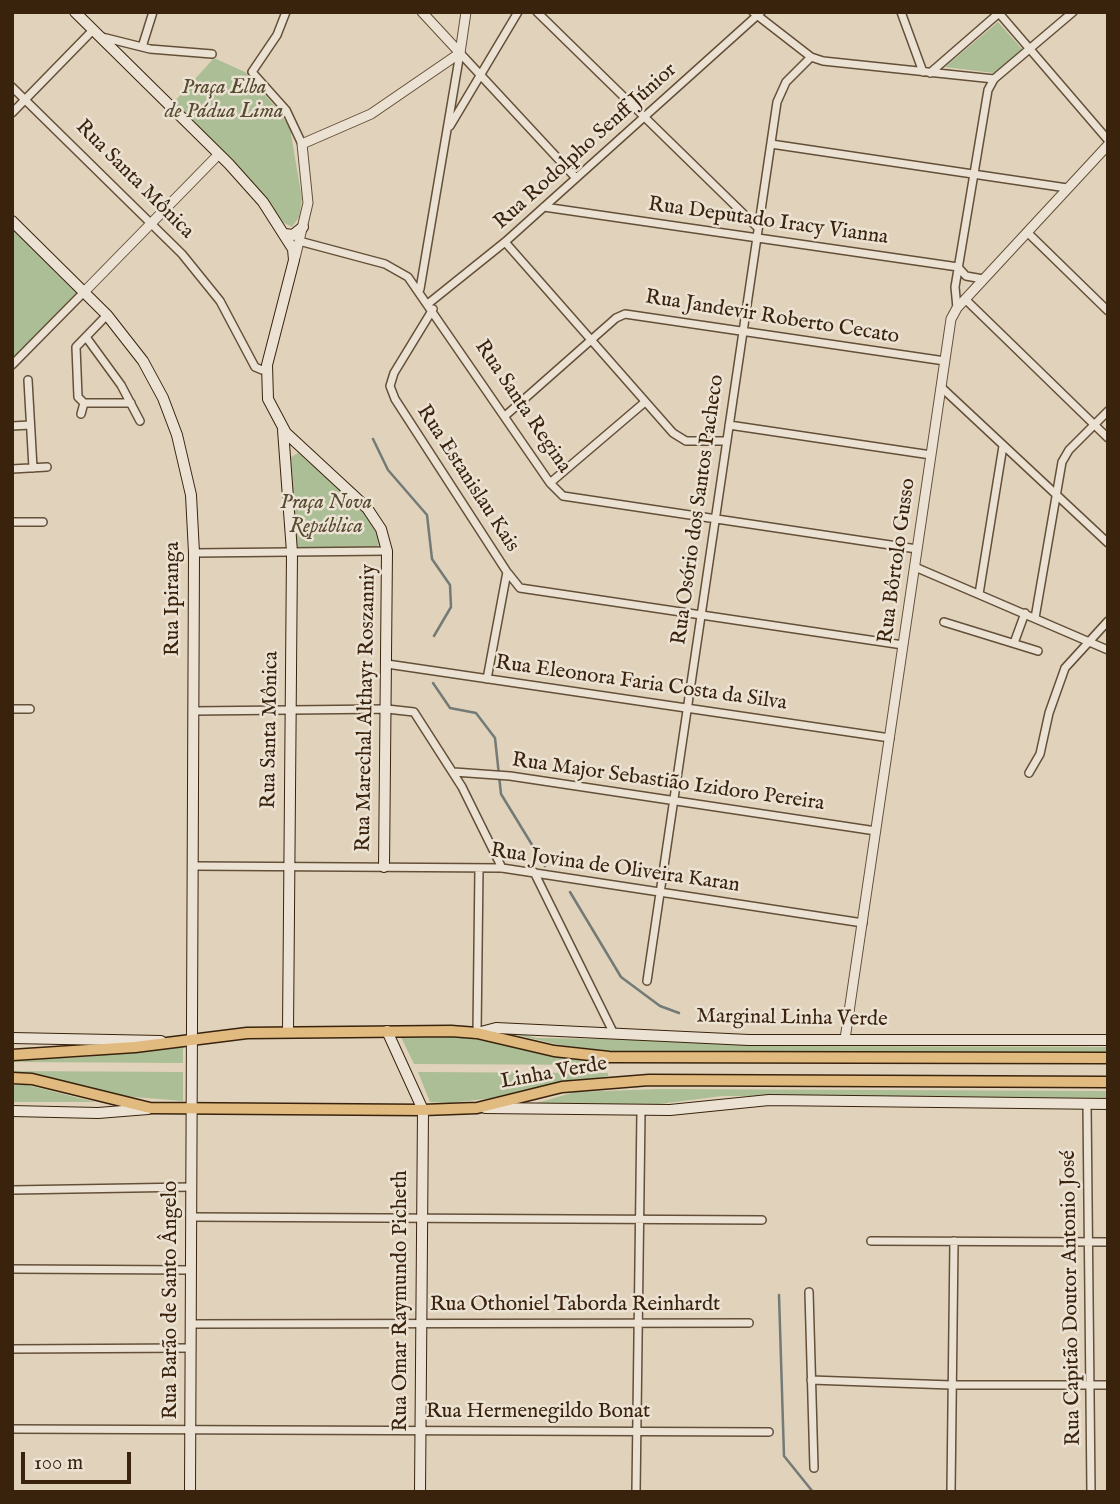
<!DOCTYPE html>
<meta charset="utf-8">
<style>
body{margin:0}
#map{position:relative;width:1120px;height:1504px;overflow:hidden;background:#e1d3bb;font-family:"IM FELL English",serif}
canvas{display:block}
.frame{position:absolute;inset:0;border:14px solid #3a230d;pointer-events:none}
.scale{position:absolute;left:21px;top:1452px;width:110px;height:32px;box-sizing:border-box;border:4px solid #3a230d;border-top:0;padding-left:9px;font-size:21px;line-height:24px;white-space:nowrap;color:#3a230d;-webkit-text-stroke:5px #ece2d3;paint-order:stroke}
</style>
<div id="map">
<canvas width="1120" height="1504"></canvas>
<div class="frame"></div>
<div class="scale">100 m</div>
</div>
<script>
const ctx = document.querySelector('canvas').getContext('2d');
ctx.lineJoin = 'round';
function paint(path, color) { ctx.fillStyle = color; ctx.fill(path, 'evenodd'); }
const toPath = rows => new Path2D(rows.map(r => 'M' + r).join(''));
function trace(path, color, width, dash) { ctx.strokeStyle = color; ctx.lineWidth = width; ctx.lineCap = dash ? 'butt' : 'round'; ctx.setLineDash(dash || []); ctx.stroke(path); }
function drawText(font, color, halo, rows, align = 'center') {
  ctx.font = font + ' "IM FELL English",serif'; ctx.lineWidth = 5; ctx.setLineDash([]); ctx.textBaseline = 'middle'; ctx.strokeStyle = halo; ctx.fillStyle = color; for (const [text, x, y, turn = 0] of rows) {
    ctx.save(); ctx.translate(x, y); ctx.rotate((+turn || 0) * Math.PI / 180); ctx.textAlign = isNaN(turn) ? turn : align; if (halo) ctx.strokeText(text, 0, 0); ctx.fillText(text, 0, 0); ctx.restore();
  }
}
const green = toPath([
 [998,22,1022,49,994,73,945,67],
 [214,58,245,72,278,110,290,128,302,199,299,217,292,227,284,223,232,159,174,102],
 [12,227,78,291,12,359],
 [298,453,364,510,377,528,379,545,372,548,297,547,291,457],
 [525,1031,525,1035,537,1038,673,1040,773,1046,1108,1047,1108,1054,610,1051,560,1045,504,1032],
 [401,1037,465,1037,557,1057,608,1062,608,1065,414,1064],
 [183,1046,183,1063,12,1062,12,1060,83,1057],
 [12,1071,183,1072,183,1101,122,1096,55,1080,12,1073],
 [418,1072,608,1073,608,1076,501,1097,450,1103,430,1102],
 [12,1085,27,1085,95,1102,12,1102],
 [660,1089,1108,1091,1108,1098,722,1096,636,1107,533,1104,575,1092]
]);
const stream = toPath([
 [373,439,388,470,427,515,432,559,450,585,451,607,434,636],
 [433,683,450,708,476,713,495,738,501,794,545,866],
 [570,892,621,977,660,1006,679,1013],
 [779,1295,784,1456,813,1492]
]);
const minor = toPath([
 [286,12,277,35,252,72,286,110,302,144],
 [537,12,758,228],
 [753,12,811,57,823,61,994,79],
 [901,12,923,72],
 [998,12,1108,140],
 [102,37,150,49,212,54],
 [142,47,153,12],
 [460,53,576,178],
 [930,73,999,13],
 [12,87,182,254,220,301,255,367,262,370,267,366],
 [12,113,93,30],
 [450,126,518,12],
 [771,144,1067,188],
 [544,207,958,267,966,276,983,279],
 [1027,232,1108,311],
 [299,241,385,264,408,277,550,483,563,496,917,549],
 [505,242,673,433,686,441,727,441],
 [420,289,460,53],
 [965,299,1108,438],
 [429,303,505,242,761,12],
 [957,308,955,287,988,90,994,79,1073,12],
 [433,309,394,373,390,386,395,399,507,572,487,679],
 [107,315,76,347,78,397,84,403,131,403],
 [86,337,121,385,140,421],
 [12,365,85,291],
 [28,380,33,468],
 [941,387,1108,543],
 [81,414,84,403],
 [505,416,616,318,625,314,945,361],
 [729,425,931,455],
 [12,426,30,425],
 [12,469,47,467],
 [550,483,645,402],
 [12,522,43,522],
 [194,553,387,551],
 [915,567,1108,650],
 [508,573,520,588,903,645],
 [979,594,1003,446],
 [1035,618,1062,462,1069,450,1108,411],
 [944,622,1038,651],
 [1014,643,1025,613],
 [387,664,890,738],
 [12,709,30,709],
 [193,711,387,709,414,712,462,787,502,868],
 [454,772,510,776,876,831],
 [1029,773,1040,754,1049,713,1065,668,1108,621],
 [193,866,502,868,863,923],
 [534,872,614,1034],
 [647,981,777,102,786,82,811,57],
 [477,1033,479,868],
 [1087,1104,1091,1492],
 [12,1190,191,1187],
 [191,1217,762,1220],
 [871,1241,1108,1242],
 [12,1269,191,1270],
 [809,1292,814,1468],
 [191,1324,749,1323],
 [12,1349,191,1348],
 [811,1380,951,1385,1108,1385],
 [12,1429,769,1432],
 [636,1492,641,1111],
 [951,1492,954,1241]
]);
const tertiary = toPath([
 [422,12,460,53],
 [460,53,466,12],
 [295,258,308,203,302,144,371,114,460,53],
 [85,291,219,154],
 [845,1039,951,319,957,308,1108,145]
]);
const secondary = toPath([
 [75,12,229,164,263,202,293,249,294,260,267,365,268,399,286,433,367,508,381,529,387,551,384,867],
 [12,221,107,315,143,361,163,398,177,435,191,495,194,553,190,1492],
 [285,234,293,235,303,227],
 [283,430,292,552,288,1031],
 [387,1031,423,1110,420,1492],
 [477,1033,496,1028,749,1040,1108,1040],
 [12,1038,161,1041],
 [485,1108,670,1110,769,1100,1108,1104],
 [12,1111,98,1113,148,1109]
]);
const trunk = toPath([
 [12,1055,135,1047,247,1033,451,1031,477,1033,554,1051,609,1057,1108,1058],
 [12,1078,32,1079,150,1108,423,1110,477,1108,562,1087,649,1080,1108,1082]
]);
const parkNames = [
 ["Praça Elba",224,89],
 ["de Pádua Lima",224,113],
 ["Praça Nova",326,504],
 ["República",326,528]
];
const streetNames = [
 ["Rua Rodolpho Senff Júnior",586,147,-42],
 ["Rua Santa Mônica",134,180,45],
 ["Rua Deputado Iracy Vianna",768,222,8],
 ["Rua Jandevir Roberto Cecato",772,318,9],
 ["Rua Santa Regina",522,407,56],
 ["Rua Estanislau Kais",467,479,57],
 ["Rua Osório dos Santos Pacheco",699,510,-82],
 ["Rua Bôrtolo Gusso",898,561,-82],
 ["Rua Ipiranga",174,599,-90],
 ["Rua Eleonora Faria Costa da Silva",641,684,8],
 ["Rua Marechal Althayr Roszanniy",367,708,-89],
 ["Rua Santa Mônica",271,730,-89],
 ["Rua Major Sebastião Izidoro Pereira",668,783,8],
 ["Rua Jovina de Oliveira Karan",615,869,8],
 ["Marginal Linha Verde",792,1019,1],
 ["Linha Verde",554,1074,-10],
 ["Rua Capitão Doutor Antonio José",1072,1298,-91],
 ["Rua Barão de Santo Ângelo",172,1300,-90],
 ["Rua Omar Raymundo Picheth",402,1301,-90],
 ["Rua Othoniel Taborda Reinhardt",575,1306],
 ["Rua Hermenegildo Bonat",538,1413]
];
paint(green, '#acbe95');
trace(stream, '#747a76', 2.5);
trace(minor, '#644f38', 10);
trace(tertiary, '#644f38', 11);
trace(secondary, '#3a230d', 12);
trace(trunk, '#3a230d', 13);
trace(minor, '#ece2d3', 7);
trace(tertiary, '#ece2d3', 9);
trace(secondary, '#ece2d3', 10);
trace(trunk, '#e0ba7e', 10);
drawText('italic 21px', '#564a2f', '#ece2d3', parkNames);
drawText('21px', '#3a230d', '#ece2d3', streetNames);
</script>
